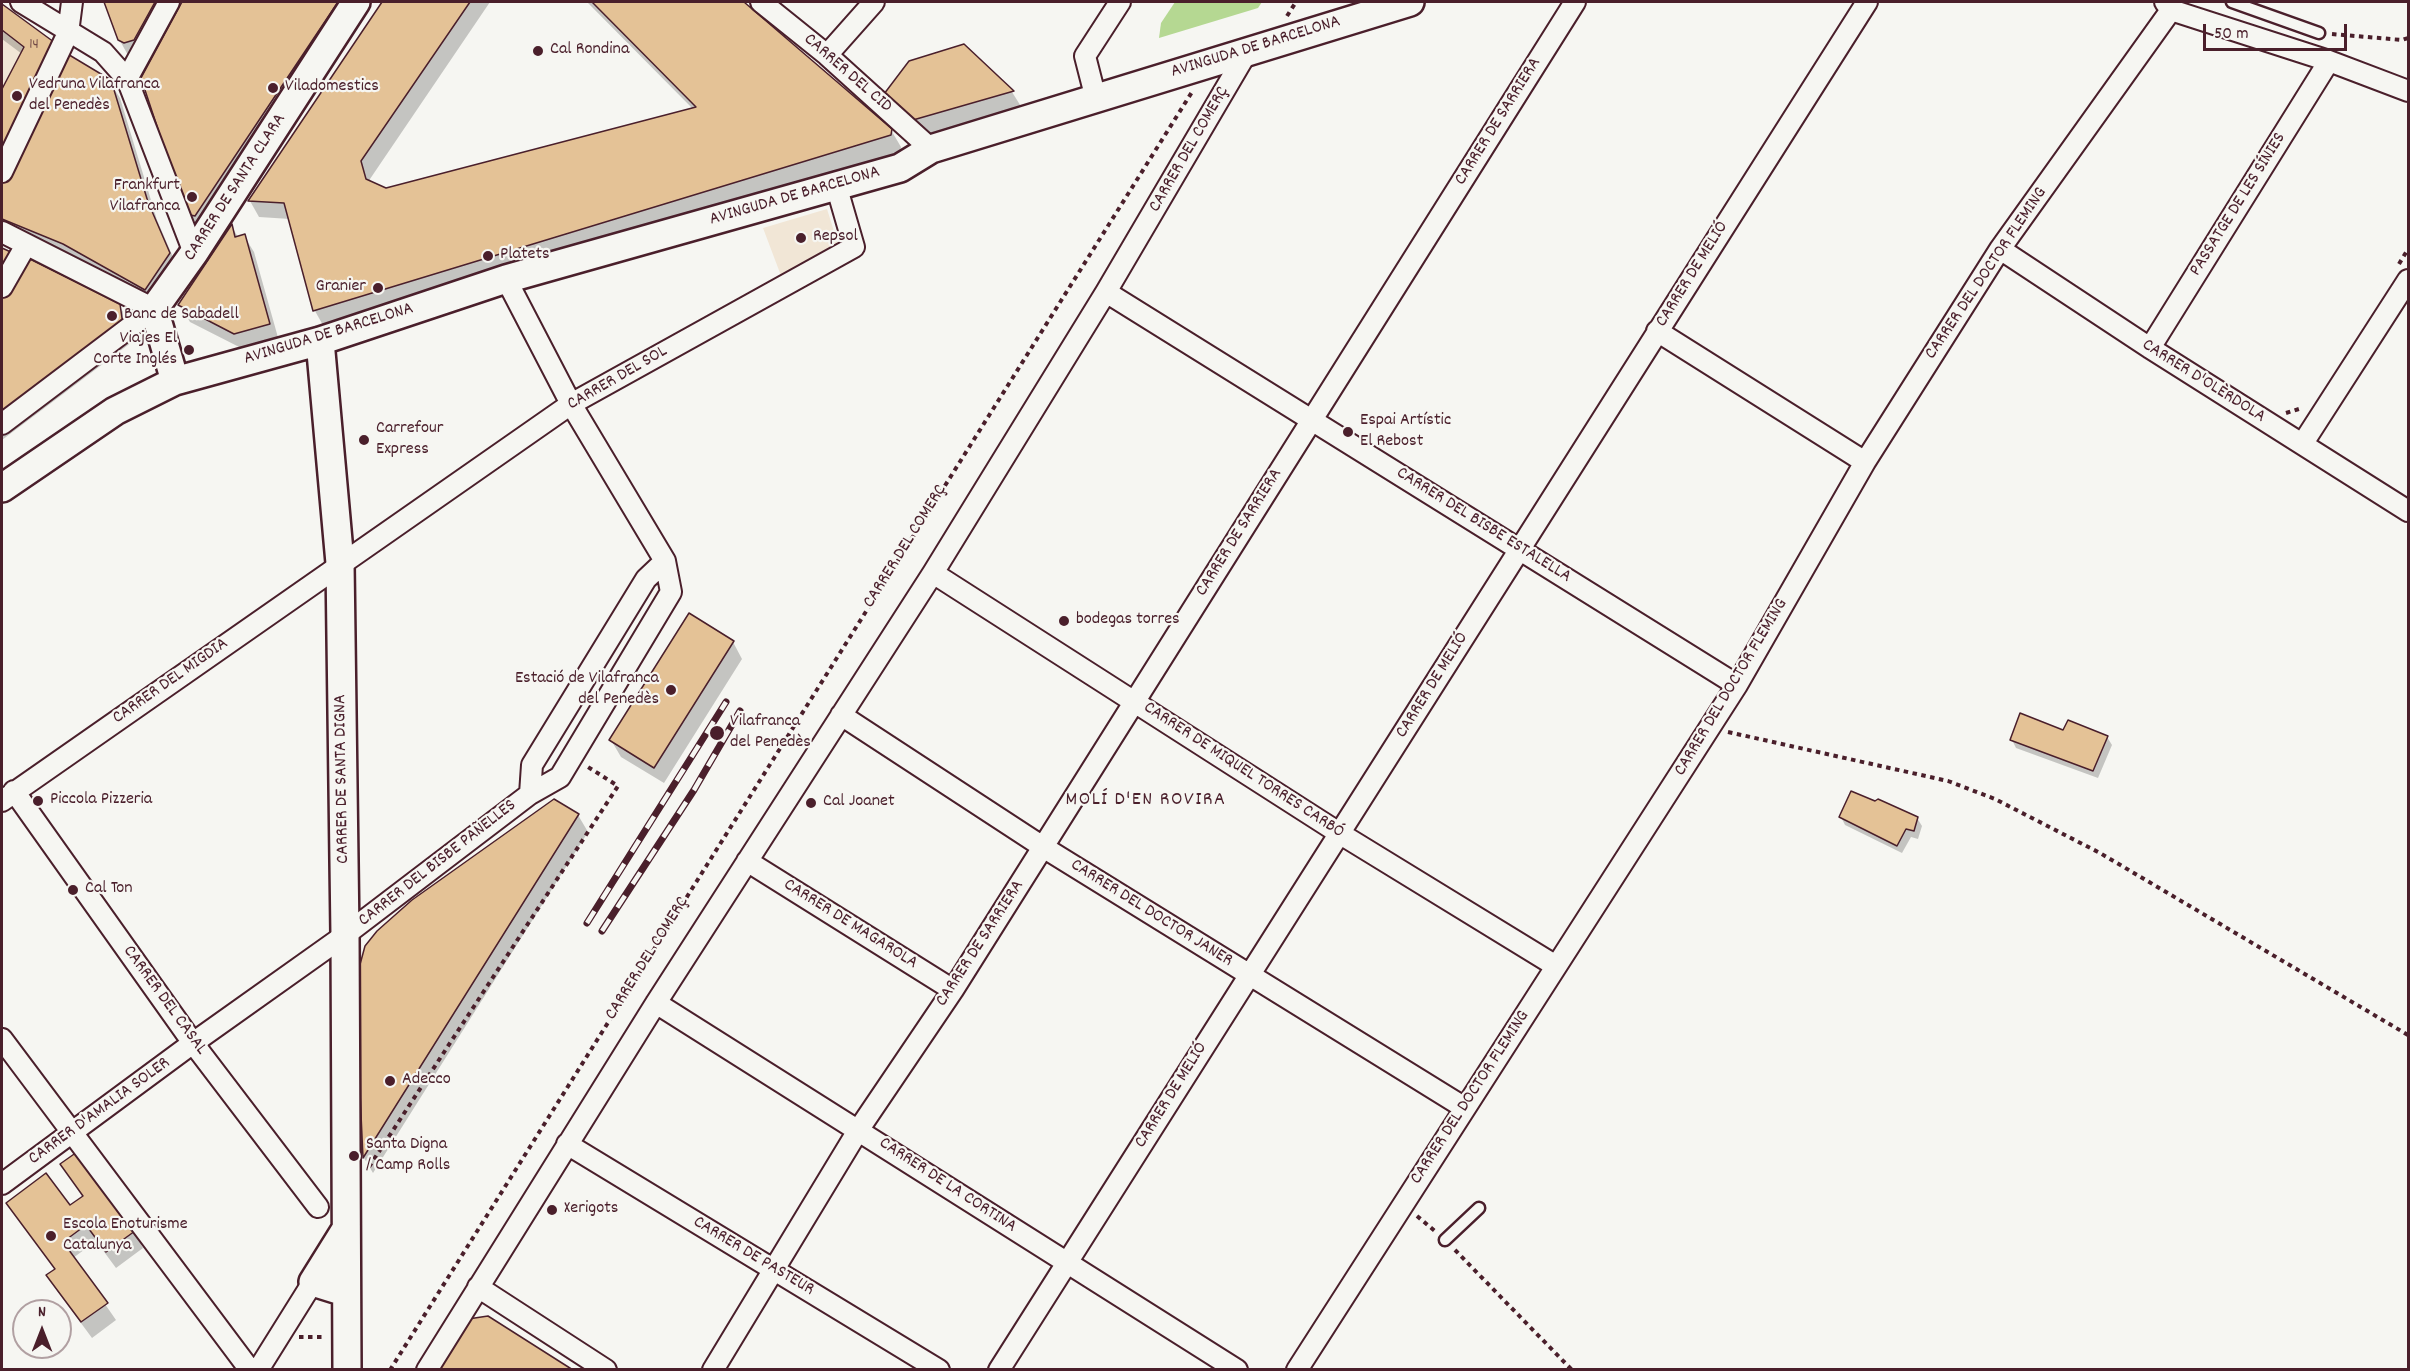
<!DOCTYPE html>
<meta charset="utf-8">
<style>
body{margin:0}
#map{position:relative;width:2410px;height:1371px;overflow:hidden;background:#f6f6f2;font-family:Dekko,sans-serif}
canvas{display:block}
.frame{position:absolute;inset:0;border:3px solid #4a1f2b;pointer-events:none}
.north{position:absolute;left:12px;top:1299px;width:60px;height:60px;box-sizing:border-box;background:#f6f6f2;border:2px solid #b1a0a2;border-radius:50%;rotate:0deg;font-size:16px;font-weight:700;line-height:24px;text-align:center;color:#4a1f2b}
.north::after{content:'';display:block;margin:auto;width:21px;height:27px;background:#4a1f2b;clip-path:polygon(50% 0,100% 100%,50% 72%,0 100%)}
.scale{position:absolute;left:2203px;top:24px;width:144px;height:27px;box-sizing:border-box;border:3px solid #4a1f2b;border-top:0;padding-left:8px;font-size:18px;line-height:21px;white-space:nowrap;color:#4a1f2b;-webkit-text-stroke:4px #f6f6f2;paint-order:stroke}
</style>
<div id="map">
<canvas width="2410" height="1371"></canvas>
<div class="frame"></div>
<div class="north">N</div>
<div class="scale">50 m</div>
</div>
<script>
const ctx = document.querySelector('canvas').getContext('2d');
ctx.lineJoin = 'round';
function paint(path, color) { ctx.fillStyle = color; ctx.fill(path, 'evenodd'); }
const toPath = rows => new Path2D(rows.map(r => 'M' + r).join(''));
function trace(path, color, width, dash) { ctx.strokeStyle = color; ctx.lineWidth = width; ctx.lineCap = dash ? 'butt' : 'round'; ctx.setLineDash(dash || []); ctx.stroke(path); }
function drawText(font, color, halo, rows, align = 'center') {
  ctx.font = font + ' Dekko,sans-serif'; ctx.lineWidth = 4.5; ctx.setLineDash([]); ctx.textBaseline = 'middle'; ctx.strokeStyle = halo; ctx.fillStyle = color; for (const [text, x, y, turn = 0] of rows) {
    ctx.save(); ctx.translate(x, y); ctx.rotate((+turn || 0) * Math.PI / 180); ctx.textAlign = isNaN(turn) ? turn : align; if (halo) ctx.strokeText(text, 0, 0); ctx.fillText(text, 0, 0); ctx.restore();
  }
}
const built = toPath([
 [2,4,58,45,6,148,2,146],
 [827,209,839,247,783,281,763,228]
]);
const green = toPath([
 [1175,2,1262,2,1258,8,1159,38,1161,23]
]);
const shadow = toPath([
 [106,2,173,2,129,57,119,39],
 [184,2,359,2,197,230,187,213,142,78],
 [384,2,490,2,370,179,371,183,385,190,693,109,587,2,741,2,891,130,901,147,900,152,324,327,315,311,290,219,259,217,250,201],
 [2,6,57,46,65,60,109,81,120,98,157,220,179,271,155,306,2,232,2,92,22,54,2,39],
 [964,45,1012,92,1022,108,924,136,896,111],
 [232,227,238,237,244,236,254,252,279,341,245,350,190,322,180,305],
 [2,249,119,305,129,322,132,342,2,440],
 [733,642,742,659,664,783,621,757,611,740],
 [2063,732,2107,737,2112,745,2098,778,2016,748,2012,740],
 [578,815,588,832,373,1173,364,1158,357,983],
 [1841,817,1917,818,1922,826,1918,839,1911,837,1902,853,1845,825],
 [62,1165,133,1231,143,1248,116,1268,96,1241,73,1258,116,1320,92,1338,58,1292,48,1276,55,1270,8,1203,70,1208,83,1198]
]);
const building = toPath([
 [104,2,155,2,134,40,124,43,118,40,104,2],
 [182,2,338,2,195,216,186,214,141,78,182,2],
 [382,2,470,2,361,161,366,179,386,188,696,107,592,2,744,2,892,129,891,135,313,311,284,203,248,201,382,2],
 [2,4,58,45,6,148,2,146,2,89,24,47,2,30,2,4],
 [964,44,1014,91,913,120,884,94,909,61,964,44],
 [66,53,111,80,148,202,170,253,145,290,63,244,2,219,2,180,66,53],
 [232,224,235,237,245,234,270,324,234,334,178,305,232,224],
 [2,248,13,253,2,269,2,248],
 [24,256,120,304,123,325,2,416,2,294,24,256],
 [689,613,734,641,654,768,609,740,689,613],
 [2020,713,2063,730,2068,720,2108,736,2093,771,2010,740,2020,713],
 [1851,791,1875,801,1878,799,1918,817,1914,831,1906,829,1897,846,1839,817,1851,791],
 [554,799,579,814,363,1158,355,983,365,946,377,931,412,900,554,799],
 [77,1152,135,1231,106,1252,86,1225,63,1242,108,1303,81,1322,46,1275,55,1269,6,1203,46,1173,70,1205,83,1196,60,1164,77,1152],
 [488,1316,573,1370,438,1370,468,1319,488,1316]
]);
const path = toPath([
 [1287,16,1296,2],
 [2332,34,2402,40,2408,38],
 [2399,264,2408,249],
 [2286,413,2302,408],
 [1728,732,1948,781,1995,799,2100,853,2408,1035],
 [369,1167,618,786,588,767],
 [1417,1216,1436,1232],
 [1455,1250,1572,1370],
 [299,1337,324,1337],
 [390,1370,1192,92]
]);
const lane = toPath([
 [2232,2,2319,33],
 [1445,1240,1479,1208]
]);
const street = toPath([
 [21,2,103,52,127,79,194,253],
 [761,2,827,55,931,149],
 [2165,2,2171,10,2329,61,2408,91],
 [827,55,874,2],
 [127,79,169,2],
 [1096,99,1085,56,1120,2],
 [2,172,68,33,72,2],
 [2,232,154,309,2,424],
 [2000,249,2150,348,2408,511],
 [2,287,26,245],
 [1106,292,1737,685],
 [1657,331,1865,462],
 [2150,348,2329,61],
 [2303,443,2408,280],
 [933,573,1339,833,1556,966],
 [841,715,1043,847,1465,1108],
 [14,791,193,1043,318,1207],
 [530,794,532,765,646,579,665,561],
 [2,801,571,404,854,247,836,185],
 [747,861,953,990],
 [656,1003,1237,1370],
 [2,1039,250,1370],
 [567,1144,939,1370],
 [2,1184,193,1043,345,935,530,794,560,777,671,592,665,561,571,404,506,279],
 [478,1287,606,1370],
 [258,1370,313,1282],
 [427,1370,656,1003,933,573,1106,292,1247,52],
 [713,1370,859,1129,953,990,1575,2],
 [999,1370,1867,2],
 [1297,1370,1737,685,1865,462,2000,249,2171,10]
]);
const secondary = toPath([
 [320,341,340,563,345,935,347,1370],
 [175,381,154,309,194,253,356,2],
 [2,488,115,411,175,381,320,341,506,279,900,168,931,149,1410,2],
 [345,1292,313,1282,346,1229]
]);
const rail = toPath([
 [587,923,726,702],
 [602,931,694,790,740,711]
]);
const markers = [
 [538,51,6,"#4a1f2b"],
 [273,88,6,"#4a1f2b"],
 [17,96,6,"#4a1f2b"],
 [192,197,6,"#4a1f2b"],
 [801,238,6,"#4a1f2b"],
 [488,256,6,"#4a1f2b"],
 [378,288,6,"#4a1f2b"],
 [112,316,6,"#4a1f2b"],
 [189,350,6,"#4a1f2b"],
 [1348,432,6,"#4a1f2b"],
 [364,440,6,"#4a1f2b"],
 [1064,621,6,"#4a1f2b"],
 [671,690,6,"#4a1f2b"],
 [717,733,8,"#4a1f2b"],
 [38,801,6,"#4a1f2b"],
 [811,803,6,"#4a1f2b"],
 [73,890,6,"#4a1f2b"],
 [390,1081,6,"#4a1f2b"],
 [354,1156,6,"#4a1f2b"],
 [552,1210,6,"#4a1f2b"],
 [51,1236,6,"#4a1f2b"]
];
const numberNames = [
 ["14",34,46]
];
const streetNames = [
 ["AVINGUDA DE BARCELONA",1256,48,-17],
 ["CARRER DEL CID",847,74,41],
 ["CARRER DE SARRIERA",1499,122,-58],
 ["CARRER DEL COMERÇ",1190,150,-60],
 ["CARRER DE SANTA CLARA",236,188,-57],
 ["AVINGUDA DE BARCELONA",795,197,-16],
 ["PASSATGE DE LES SÍNIES",2239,205,-58],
 ["CARRER DEL DOCTOR FLEMING",1987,274,-56],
 ["CARRER DE MELIÓ",1693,275,-58],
 ["AVINGUDA DE BARCELONA",329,335,-17],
 ["CARRER DEL SOL",618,379,-30],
 ["CARRER D'OLÈRDOLA",2203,382,32],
 ["CARRER DEL BISBE ESTALELLA",1483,526,32],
 ["CARRER DE SARRIERA",1240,533,-58],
 ["CARRER DEL COMERÇ",906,547,-58],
 ["CARRER DEL MIGDIA",171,682,-35],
 ["CARRER DE MELIÓ",1433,686,-58],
 ["CARRER DEL DOCTOR FLEMING",1732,688,-59],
 ["CARRER DE MIQUEL TORRES CARBÓ",1243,771,33],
 ["CARRER DE SANTA DIGNA",343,779,-91],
 ["CARRER DEL BISBE PAÑELLES",438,864,-38],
 ["CARRER DEL DOCTOR JANER",1151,914,32],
 ["CARRER DE MAGAROLA",850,925,32],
 ["CARRER DE SARRIERA",981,944,-57],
 ["CARRER DEL COMERÇ",648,959,-58],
 ["CARRER DEL CASAL",164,1001,54],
 ["CARRER DE MELIÓ",1172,1096,-58],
 ["CARRER DEL DOCTOR FLEMING",1471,1098,-57],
 ["CARRER D'AMALIA SOLER",100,1112,-36],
 ["CARRER DE LA CORTINA",947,1186,33],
 ["CARRER DE PASTEUR",753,1257,31]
];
const poiNames = [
 ["Cal Rondina",550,51],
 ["Vedruna Vilafranca",29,86],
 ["del Penedès",29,107],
 ["Viladomestics",285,88],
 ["Frankfurt",180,187,"right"],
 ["Vilafranca",180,208,"right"],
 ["Repsol",813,238],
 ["Platets",500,256],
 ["Granier",366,288,"right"],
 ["Banc de Sabadell",124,316],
 ["Viajes El",177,340,"right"],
 ["Corte Inglés",177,361,"right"],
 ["Espai Artístic",1360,422],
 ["El Rebost",1360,443],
 ["Carrefour",376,430],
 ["Express",376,451],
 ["bodegas torres",1076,621],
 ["Estació de Vilafranca",659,680,"right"],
 ["del Penedès",659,701,"right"],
 ["Vilafranca",730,723],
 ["del Penedès",730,744],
 ["Piccola Pizzeria",50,801],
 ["Cal Joanet",823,803],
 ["Cal Ton",85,890],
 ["Adecco",402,1081],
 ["Santa Digna",366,1146],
 ["/ Camp Rolls",366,1167],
 ["Xerigots",564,1210],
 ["Escola Enoturisme",63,1226],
 ["Catalunya",63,1247]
];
const neighbourhoodNames = [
 ["MOLÍ D'EN ROVIRA",1146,801]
];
paint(built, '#f1e6d6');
paint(green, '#b5d892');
paint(shadow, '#0003');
paint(building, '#e4c296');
trace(building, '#4a1f2b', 1.5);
trace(lane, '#4a1f2b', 15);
trace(street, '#4a1f2b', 24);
trace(secondary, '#4a1f2b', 32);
trace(path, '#4a1f2b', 4, [4.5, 4.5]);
trace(lane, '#f6f6f2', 10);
trace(street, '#f6f6f2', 20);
trace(secondary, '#f6f6f2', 27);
trace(rail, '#4a1f2b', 7);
trace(rail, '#f6f6f2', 4.5, [14]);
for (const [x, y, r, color] of markers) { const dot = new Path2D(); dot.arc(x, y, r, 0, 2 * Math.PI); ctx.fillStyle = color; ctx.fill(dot); trace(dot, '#f6f6f2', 2); }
drawText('15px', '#704846', null, numberNames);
drawText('18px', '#4a1f2b', '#f6f6f2', streetNames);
drawText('18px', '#4a1f2b', '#f6f6f2', poiNames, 'left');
ctx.letterSpacing = '1.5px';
drawText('20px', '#4a1f2b', '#f6f6f2', neighbourhoodNames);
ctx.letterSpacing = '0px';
</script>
